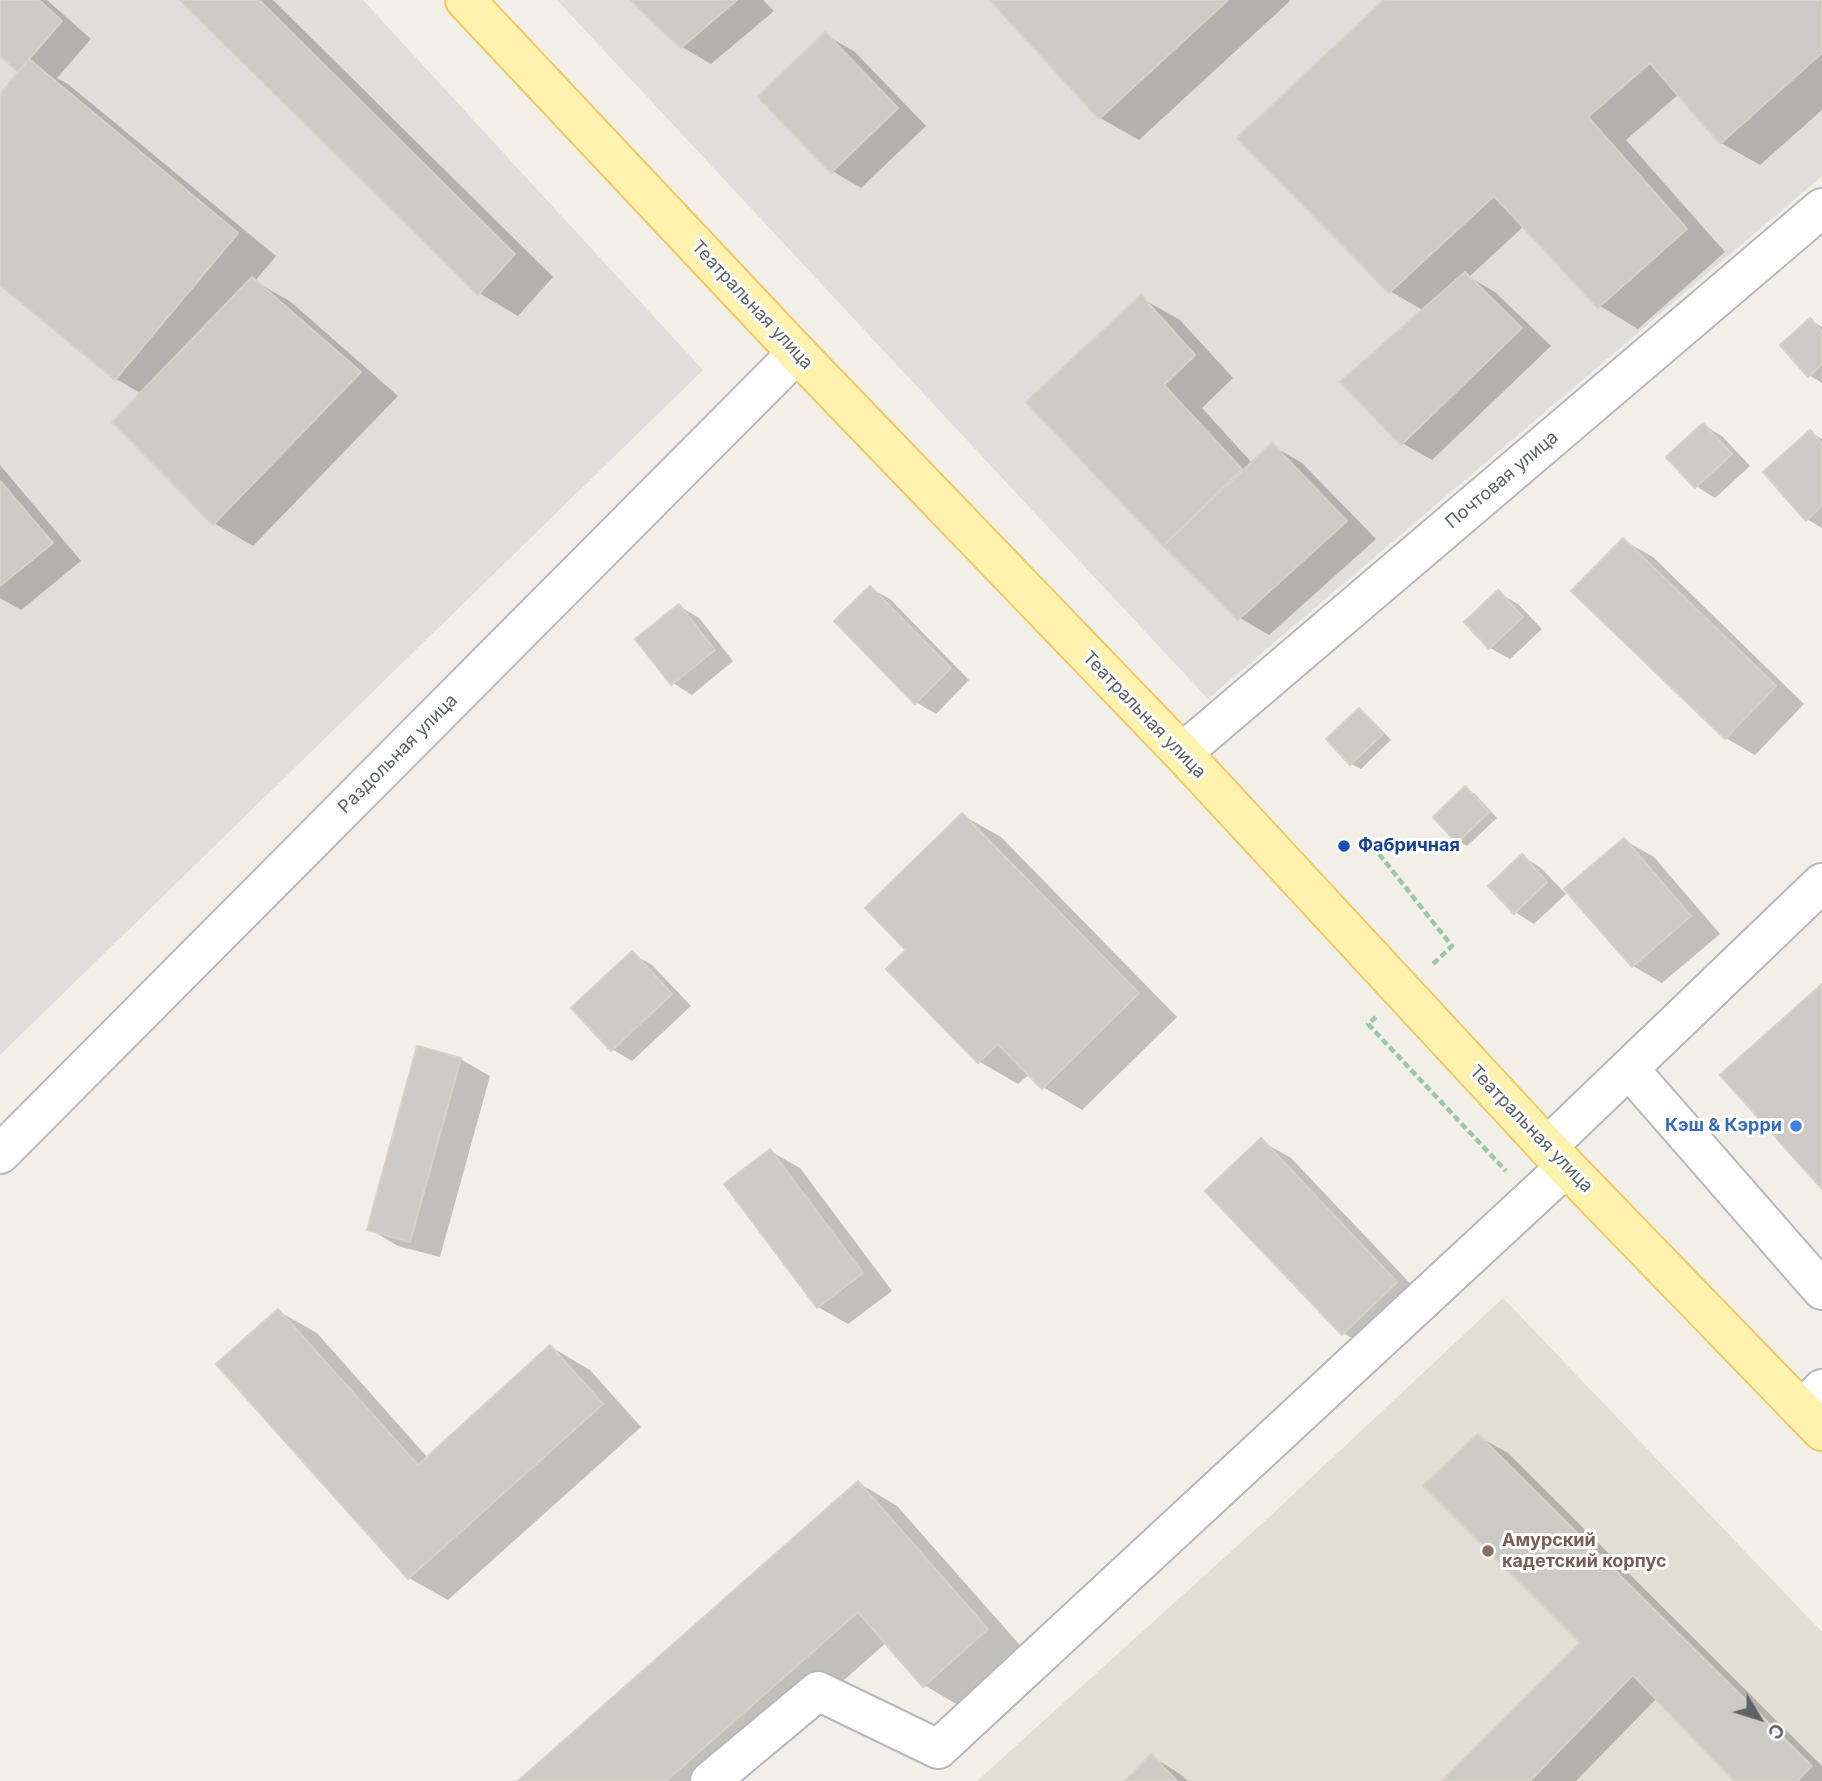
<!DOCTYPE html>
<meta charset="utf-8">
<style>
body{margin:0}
#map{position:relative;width:1822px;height:1781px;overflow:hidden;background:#f1efe8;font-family:Inter,sans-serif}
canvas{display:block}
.north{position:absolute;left:1724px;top:1683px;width:70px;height:70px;-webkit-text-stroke:5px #fff;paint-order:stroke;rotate:128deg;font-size:19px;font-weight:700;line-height:28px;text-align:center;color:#5f6368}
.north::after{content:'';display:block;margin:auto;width:24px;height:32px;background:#5f6368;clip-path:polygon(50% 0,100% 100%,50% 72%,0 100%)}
</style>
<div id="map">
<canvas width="1822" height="1781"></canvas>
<div class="north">С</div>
</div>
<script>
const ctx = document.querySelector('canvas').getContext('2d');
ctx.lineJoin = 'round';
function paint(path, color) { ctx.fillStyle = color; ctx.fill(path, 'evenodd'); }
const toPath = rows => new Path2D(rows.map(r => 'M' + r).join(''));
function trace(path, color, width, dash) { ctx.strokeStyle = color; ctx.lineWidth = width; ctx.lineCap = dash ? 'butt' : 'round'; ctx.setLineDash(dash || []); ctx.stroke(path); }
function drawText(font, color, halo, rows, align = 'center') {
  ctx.font = font + ' Inter,sans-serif'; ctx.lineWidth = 6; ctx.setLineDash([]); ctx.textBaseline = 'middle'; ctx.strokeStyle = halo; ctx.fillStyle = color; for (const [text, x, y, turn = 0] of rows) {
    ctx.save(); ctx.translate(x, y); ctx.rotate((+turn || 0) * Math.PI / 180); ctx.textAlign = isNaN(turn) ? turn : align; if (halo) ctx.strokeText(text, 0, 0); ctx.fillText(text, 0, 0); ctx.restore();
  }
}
const industrial = toPath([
 [0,0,363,0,703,370,0,1055],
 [557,0,1822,0,1822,176,1208,699]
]);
const education = toPath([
 [1503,1298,1822,1632,1822,1781,977,1781,1267,1519]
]);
const shadow = toPath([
 [0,0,47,0,91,39,57,78,68,84,276,256,255,281,291,302,398,396,253,546,214,523,142,394,116,379,0,283,0,96,20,72,0,54],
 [182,0,273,0,553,277,518,316,479,293],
 [633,0,763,0,774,11,711,64,682,47],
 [992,0,1289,0,1290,1,1139,140,1100,118],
 [1387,0,1822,0,1822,110,1760,165,1721,143,1679,94,1626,140,1725,252,1638,329,1600,306,1524,226,1469,277,1495,292,1551,346,1432,460,1402,443,1424,311,1390,291],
 [826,35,855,52,926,126,861,188,832,171],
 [1141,298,1180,320,1233,378,1202,408,1253,464,1273,446,1302,463,1376,539,1269,635,1240,618,1164,544],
 [1810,320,1822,327,1822,383,1809,375],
 [1704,425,1723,437,1750,466,1715,498,1696,486],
 [1810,433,1822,439,1822,528,1807,519],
 [0,465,81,561,21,610,0,598],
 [1623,540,1653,557,1804,704,1755,755,1726,738],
 [870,588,890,599,969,680,936,714,916,702],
 [1498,593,1518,604,1542,629,1510,659,1490,648],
 [679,606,699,618,733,661,692,695,673,683],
 [1359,710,1368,716,1391,740,1361,769,1351,764,1328,739],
 [1466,789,1475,794,1497,818,1467,846,1458,841],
 [962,815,1001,837,1177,1017,1082,1110,1043,1087,1030,1074,1018,1084,980,1062,888,969,908,950],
 [1624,840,1654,857,1720,934,1662,983,1633,966],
 [1522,856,1541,868,1566,894,1534,924,1515,912],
 [633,954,652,965,691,1006,632,1061,612,1049],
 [460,1059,490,1076,440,1257,398,1246,369,1229],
 [1261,1141,1291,1158,1426,1300,1373,1350,1343,1333],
 [770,1151,800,1168,892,1291,848,1324,818,1307],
 [278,1311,317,1333,428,1458,551,1347,590,1370,641,1427,448,1600,409,1578],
 [1478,1436,1508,1453,1822,1766,1822,1781,1737,1781,1657,1698,1576,1781,1445,1781,1582,1643],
 [859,1483,897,1506,1026,1652,963,1708,924,1685,887,1642,730,1781,521,1781],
 [1151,1756,1180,1774,1188,1781,1128,1781]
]);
const building = toPath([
 [0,0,39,0,62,21,18,72,0,56,0,0],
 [180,0,259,0,515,254,478,295,180,0],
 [630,0,737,0,681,48,630,0],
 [990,0,1228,0,1099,119,990,0],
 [1384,0,1822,0,1822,53,1720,144,1650,63,1588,117,1687,229,1598,308,1494,196,1389,293,1237,138,1384,0],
 [825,32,898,108,831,173,758,97,825,32],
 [29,59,238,233,115,380,0,285,0,94,29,59],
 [1465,272,1522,328,1401,445,1340,382,1465,272],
 [252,277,361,372,213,525,112,422,252,277],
 [1141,295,1195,355,1164,385,1242,469,1163,546,1026,402,1141,295],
 [1810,318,1822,332,1822,364,1808,377,1780,345,1810,318],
 [1703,423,1732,454,1695,488,1666,457,1703,423],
 [1810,430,1822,444,1822,506,1806,521,1763,472,1810,430],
 [1272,443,1347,521,1238,620,1163,546,1272,443],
 [0,481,53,543,0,586,0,481],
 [1623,538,1776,686,1725,739,1571,591,1623,538],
 [870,586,951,668,915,704,834,621,870,586],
 [1498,590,1523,617,1489,649,1464,622,1498,590],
 [679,604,715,650,671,685,635,639,679,604],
 [1359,708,1383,734,1350,765,1326,739,1359,708],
 [1465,786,1489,812,1457,843,1433,817,1465,786],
 [962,813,1139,993,1042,1089,998,1044,978,1063,886,969,906,950,865,908,962,813],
 [1624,838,1691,916,1632,967,1564,889,1624,838],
 [1522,854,1547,882,1514,914,1488,886,1522,854],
 [632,951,672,994,611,1051,571,1008,632,951],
 [1822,984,1822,1189,1720,1075,1822,984],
 [417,1046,461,1058,410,1242,367,1230,417,1046],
 [1261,1138,1397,1282,1342,1335,1205,1191,1261,1138],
 [770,1149,863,1273,817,1308,724,1184,770,1149],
 [278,1309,418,1465,550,1345,603,1404,408,1579,216,1364,278,1309],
 [1478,1434,1812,1766,1797,1781,1734,1781,1633,1675,1530,1781,1442,1781,1580,1643,1423,1486,1478,1434],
 [858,1481,988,1629,923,1687,858,1612,666,1781,518,1781,858,1481],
 [1151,1754,1177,1781,1125,1781,1151,1754]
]);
const path = toPath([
 [1379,854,1452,946,1431,966],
 [1376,1017,1368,1024,1506,1171]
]);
const minor = toPath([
 [1182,753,1822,208],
 [1629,1069,1822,1290],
 [1547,1147,1822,883],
 [0,1154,797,353],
 [1802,1410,1822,1389],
 [710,1781,818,1691,938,1749,1566,1167]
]);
const major = toPath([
 [465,0,797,353,1182,753,1547,1147,1822,1431]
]);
const markers = [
 [1344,846,7,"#1a4fb4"],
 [1796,1126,7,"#3f7fe0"],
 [1488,1551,7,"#8d6e63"]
];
const streetNames = [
 ["Театральная улица",752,305,47],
 ["Почтовая улица",1502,480,-40],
 ["Театральная улица",1144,715,46],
 ["Раздольная улица",398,754,-45],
 ["Театральная улица",1531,1129,46]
];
const transitNames = [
 ["Фабричная",1358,846]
];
const shopNames = [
 ["Кэш & Кэрри",1782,1126]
];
const educationNames = [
 ["Амурский",1502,1541],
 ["кадетский корпус",1502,1562]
];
paint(industrial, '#e0deda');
paint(education, '#e1ded6');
paint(shadow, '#0003');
paint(building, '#cccac5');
trace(building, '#d6d1c6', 2);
trace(minor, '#b5b8bc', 42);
trace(major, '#f2c960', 42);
trace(path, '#9cc7a9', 4.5, [7, 3.5]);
trace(minor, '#fff', 38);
trace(major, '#fff2af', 38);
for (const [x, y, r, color] of markers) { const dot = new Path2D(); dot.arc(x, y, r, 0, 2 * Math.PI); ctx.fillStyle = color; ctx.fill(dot); trace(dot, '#fff', 2.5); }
drawText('18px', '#5f6368', '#fff', streetNames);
drawText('bold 18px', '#164399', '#fff', transitNames, 'left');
drawText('bold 18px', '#366cbe', '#fff', shopNames, 'right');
drawText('bold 18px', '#785e54', '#fff', educationNames, 'left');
</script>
